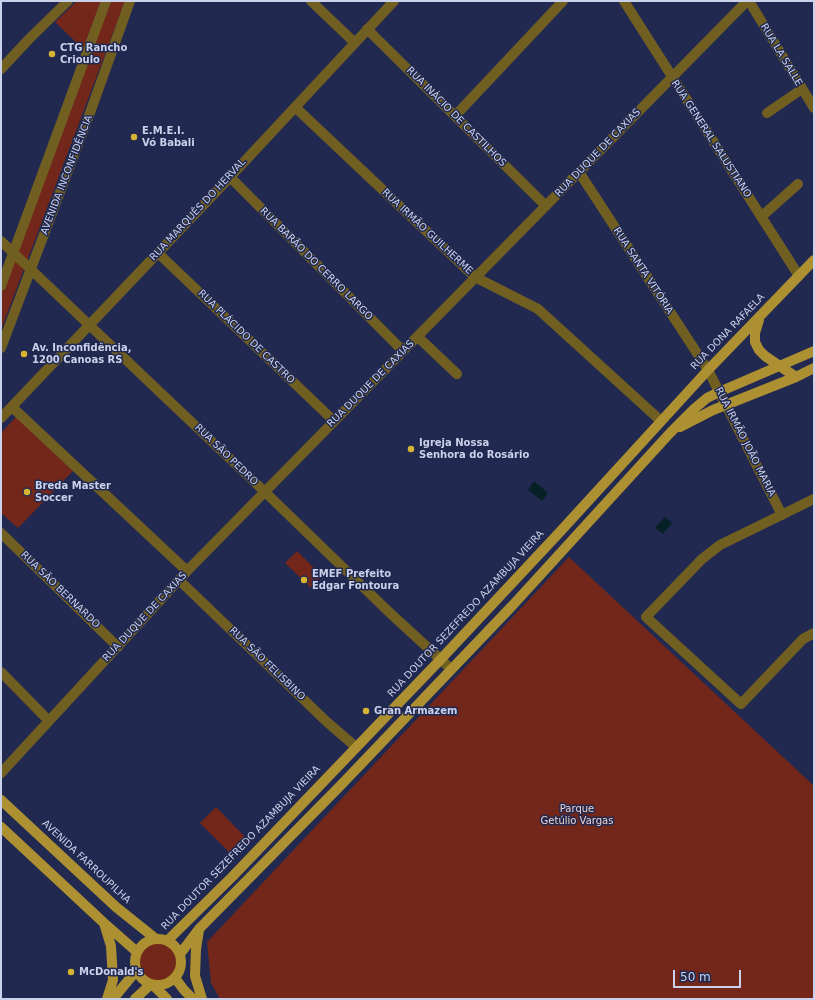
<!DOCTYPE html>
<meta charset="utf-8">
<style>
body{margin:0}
#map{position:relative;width:815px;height:1000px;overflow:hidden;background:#212950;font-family:"DejaVu Sans",sans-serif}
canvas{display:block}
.frame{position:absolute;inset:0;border:2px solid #cad1ea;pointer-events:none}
.scale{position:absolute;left:673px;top:970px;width:68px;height:18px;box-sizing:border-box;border:2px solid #cad1ea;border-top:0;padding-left:5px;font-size:12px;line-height:14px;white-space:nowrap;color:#cad1ea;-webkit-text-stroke:3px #212950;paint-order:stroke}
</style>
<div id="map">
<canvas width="815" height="1000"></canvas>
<div class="frame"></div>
<div class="scale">50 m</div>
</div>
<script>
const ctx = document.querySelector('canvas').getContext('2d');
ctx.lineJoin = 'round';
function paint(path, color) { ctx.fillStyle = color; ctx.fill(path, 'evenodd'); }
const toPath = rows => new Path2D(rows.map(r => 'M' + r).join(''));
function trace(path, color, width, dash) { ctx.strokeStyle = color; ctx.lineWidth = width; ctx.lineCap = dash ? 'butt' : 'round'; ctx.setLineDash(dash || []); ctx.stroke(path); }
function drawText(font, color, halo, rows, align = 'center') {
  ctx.font = font + ' "DejaVu Sans",sans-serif'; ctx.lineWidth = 3; ctx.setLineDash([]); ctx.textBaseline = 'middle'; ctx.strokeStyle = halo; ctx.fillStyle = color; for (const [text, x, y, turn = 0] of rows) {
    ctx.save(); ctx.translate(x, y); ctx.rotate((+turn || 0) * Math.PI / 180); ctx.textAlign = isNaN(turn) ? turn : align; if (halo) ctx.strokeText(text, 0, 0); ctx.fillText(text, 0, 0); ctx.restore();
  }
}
const green = toPath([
 [77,1,101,1,83,49,55,22],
 [110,1,125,1,1,330,1,294,40,193],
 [16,417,73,471,18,528,1,513,1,433],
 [297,551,322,576,311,588,285,563],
 [569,557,814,786,814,999,220,999,211,983,207,942],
 [216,807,248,840,232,855,200,823],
 '138 962a20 20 0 1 1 40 0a20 20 0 1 1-40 0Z'
]);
const water = toPath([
 [534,481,548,493,542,501,528,490],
 [665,517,672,523,663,534,655,528]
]);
const minor = toPath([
 [311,1,355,43],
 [624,1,799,276],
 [749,1,814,108],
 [367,29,546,206],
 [1,69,30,38,68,1],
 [295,107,475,277,538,309,661,421],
 [767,113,802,89],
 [455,116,563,1],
 [579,172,708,370,782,515],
 [230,177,403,351],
 [761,217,798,184],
 [1,241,265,492,390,613,451,669],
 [158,253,334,421],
 [1,286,106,1],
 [418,337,457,374],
 [1,348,91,110,130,1],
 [12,407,187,571],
 [1,418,230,177,394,1],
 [814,499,720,545,702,559,646,617,741,704,803,639,814,633],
 [1,533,118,647],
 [179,580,327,722,356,747],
 [1,672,49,721],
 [1,773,187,571,747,1]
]);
const major = toPath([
 [759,320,755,333,755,342,759,350,765,356,796,377],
 [680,427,713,410,796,377,814,368],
 [1,800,116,907,156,939],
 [1,827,104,923,137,952],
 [104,923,111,946,113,980,107,999],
 [199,930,196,949,195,976,202,999],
 '135 962a23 23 0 1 1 46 0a23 23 0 1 1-46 0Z',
 [167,941,232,877,441,659,558,534,708,370,814,260],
 [180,954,199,929,341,785,512,606,670,433,694,409,707,398,719,392,814,351],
 [175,978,184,990,193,999],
 [153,985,167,999],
 [113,999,136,971],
 [135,999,151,984]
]);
const markers = [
 [52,54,4,"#d8b434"],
 [134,137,4,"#d8b434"],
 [24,354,4,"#d8b434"],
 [411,449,4,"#d8b434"],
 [27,492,4,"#d8b434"],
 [304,580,4,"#d8b434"],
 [366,711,4,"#d8b434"],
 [71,972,4,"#d8b434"]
];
const poiNames = [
 ["CTG Rancho",60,48],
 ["Crioulo",60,60],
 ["E.M.E.I.",142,131],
 ["Vó Babali",142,143],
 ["Av. Inconfidência,",32,348],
 ["1200 Canoas RS",32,360],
 ["Igreja Nossa",419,443],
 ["Senhora do Rosário",419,455],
 ["Breda Master",35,486],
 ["Soccer",35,498],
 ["EMEF Prefeito",312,574],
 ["Edgar Fontoura",312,586],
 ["Gran Armazem",374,711],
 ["McDonald's",79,972]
];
const streetNames = [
 ["RUA LA SALLE",781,55,59],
 ["RUA INÁCIO DE CASTILHOS",456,117,45],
 ["RUA GENERAL SALUSTIANO",711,139,57],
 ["RUA DUQUE DE CAXIAS",598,153,-46],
 ["AVENIDA INCONFIDÊNCIA",67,175,-69],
 ["RUA MARQUÊS DO HERVAL",198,210,-47],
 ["RUA IRMÃO GUILHERME",427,232,43],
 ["RUA BARÃO DO CERRO LARGO",316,264,45],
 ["RUA SANTA VITÓRIA",643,271,57],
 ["RUA DONA RAFAELA",728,332,-46],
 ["RUA PLÁCIDO DE CASTRO",246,337,44],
 ["RUA DUQUE DE CAXIAS",371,384,-45],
 ["RUA IRMÃO JOÃO MARIA",745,442,63],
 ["RUA SÃO PEDRO",226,455,44],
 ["RUA SÃO BERNARDO",60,590,44],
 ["RUA DOUTOR SEZEFREDO AZAMBUJA VIEIRA",466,614,-47],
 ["RUA DUQUE DE CAXIAS",145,617,-47],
 ["RUA SÃO FELISBINO",267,664,44],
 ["RUA DOUTOR SEZEFREDO AZAMBUJA VIEIRA",241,848,-46],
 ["AVENIDA FARROUPILHA",86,862,43]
];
const parkNames = [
 ["Parque",577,809],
 ["Getúlio Vargas",577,821]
];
paint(green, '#72271a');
paint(water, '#062126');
trace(minor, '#715f22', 10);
trace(major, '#ac9031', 10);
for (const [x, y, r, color] of markers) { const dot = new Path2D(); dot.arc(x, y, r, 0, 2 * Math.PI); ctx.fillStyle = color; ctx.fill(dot); trace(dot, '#212950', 1.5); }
drawText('bold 10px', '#cad1ea', '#212950', poiNames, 'left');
drawText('10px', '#cad1ea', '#212950', streetNames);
drawText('10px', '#f2d0c9', '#212950', parkNames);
</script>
